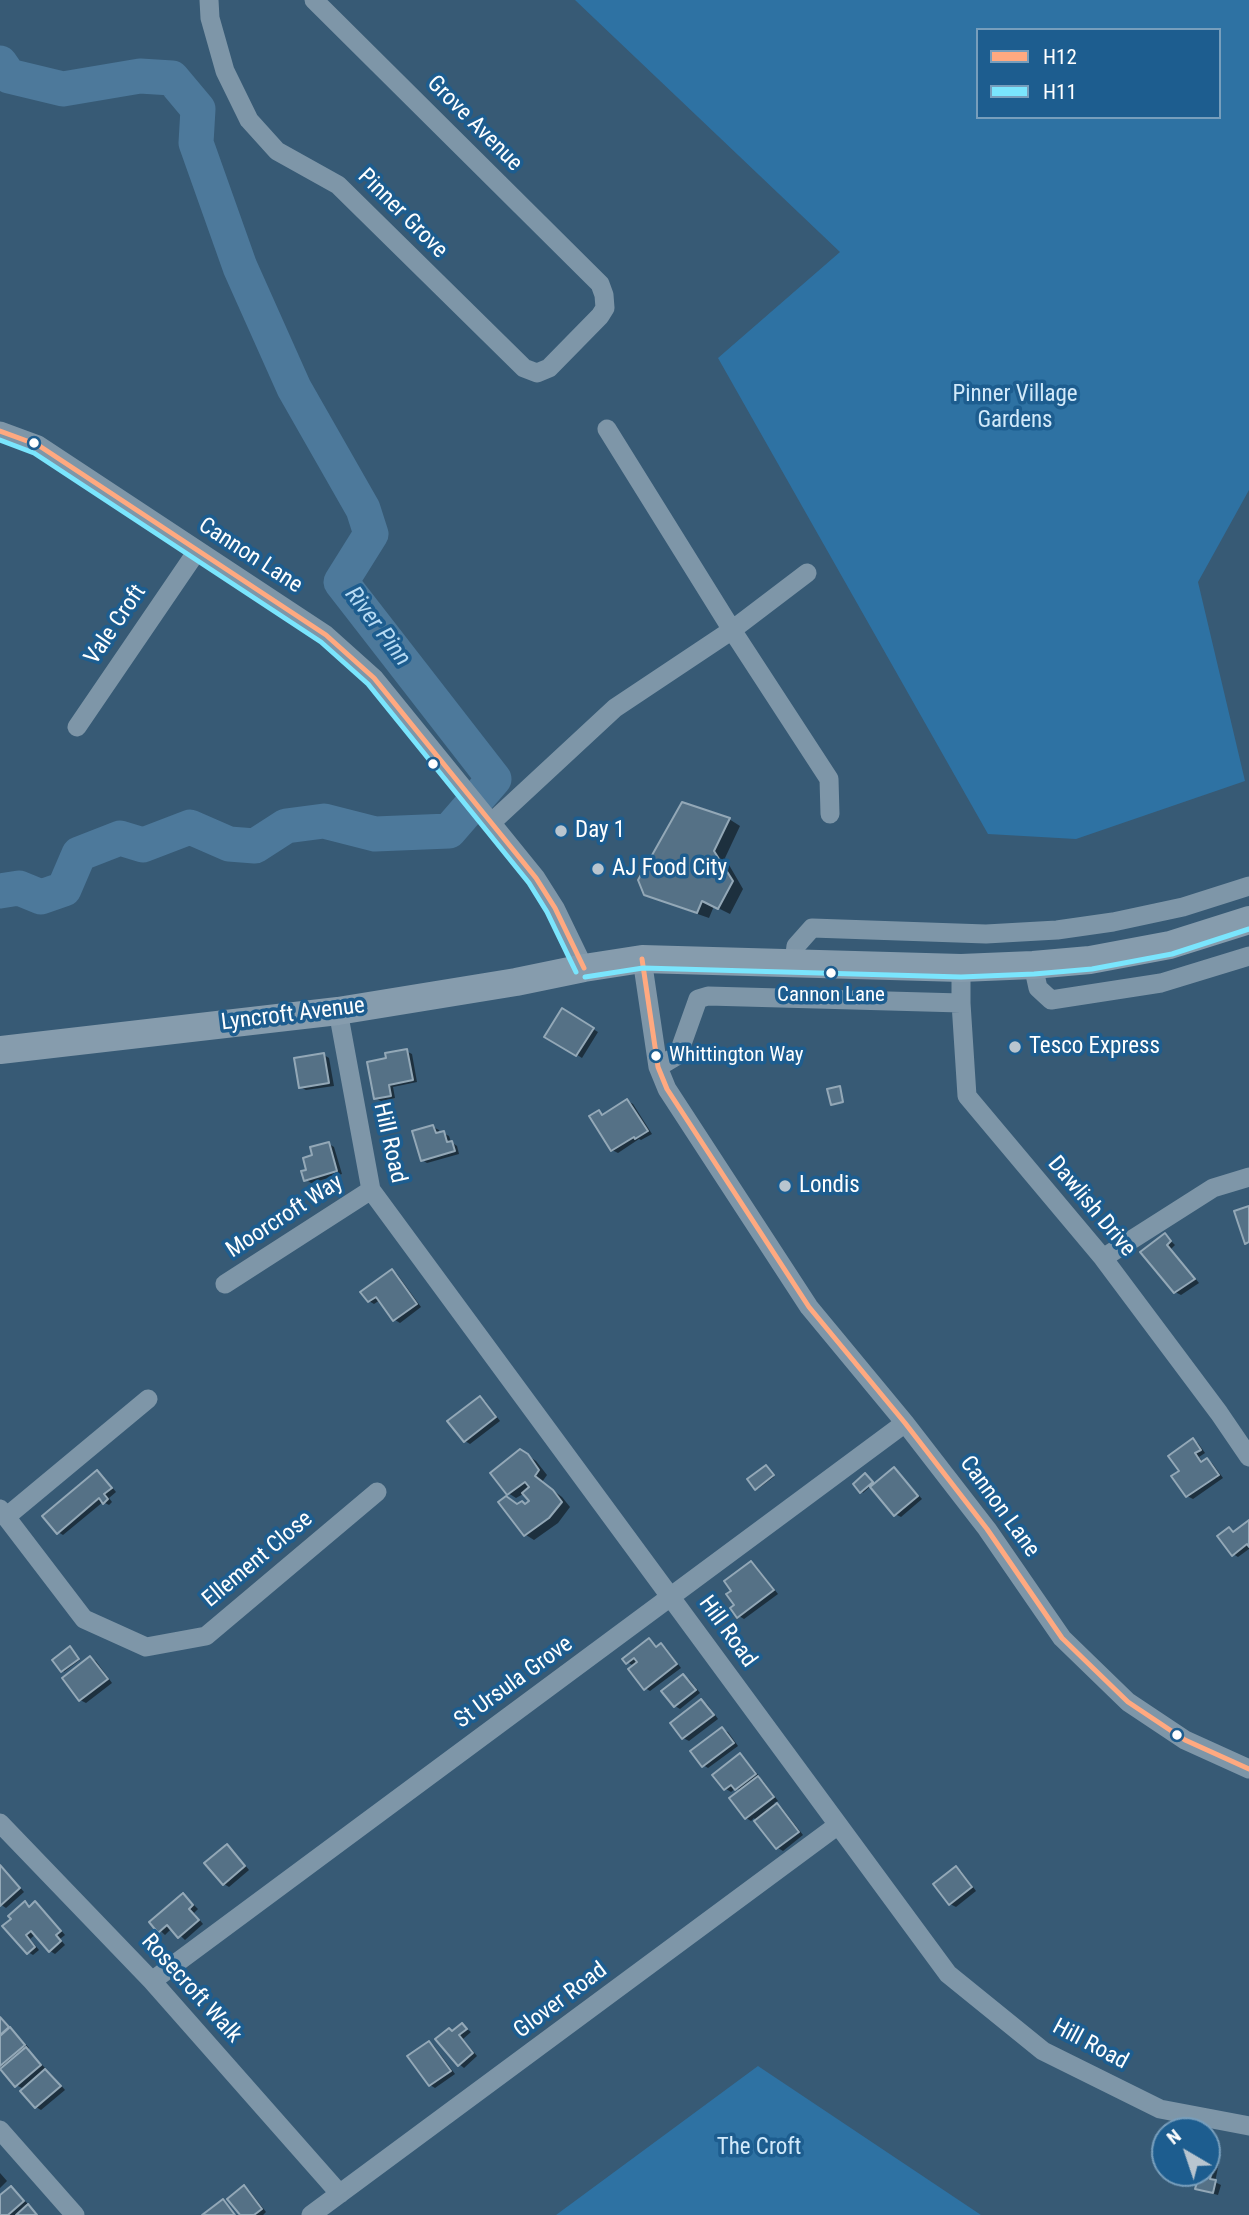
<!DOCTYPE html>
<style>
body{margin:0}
#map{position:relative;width:1249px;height:2215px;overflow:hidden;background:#375a75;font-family:"Roboto Condensed",sans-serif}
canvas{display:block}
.legend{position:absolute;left:976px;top:28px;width:245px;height:91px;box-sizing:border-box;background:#1d5d8f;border:2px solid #779ebc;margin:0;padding:9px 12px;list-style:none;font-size:21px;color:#fff}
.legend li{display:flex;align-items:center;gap:14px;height:35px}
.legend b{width:35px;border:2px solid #779ebc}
.north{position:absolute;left:1151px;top:2117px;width:70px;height:70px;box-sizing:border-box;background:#1d5d8f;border:2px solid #779ebc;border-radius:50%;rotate:321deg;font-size:19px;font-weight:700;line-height:28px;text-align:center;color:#fff}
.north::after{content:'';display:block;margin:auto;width:24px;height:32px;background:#b9c5cf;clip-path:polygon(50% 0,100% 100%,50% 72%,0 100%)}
</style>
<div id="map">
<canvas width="1249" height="2215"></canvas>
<ul class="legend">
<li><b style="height:9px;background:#ffa980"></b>H12</li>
<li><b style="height:9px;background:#7ae5fd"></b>H11</li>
</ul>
<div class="north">N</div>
</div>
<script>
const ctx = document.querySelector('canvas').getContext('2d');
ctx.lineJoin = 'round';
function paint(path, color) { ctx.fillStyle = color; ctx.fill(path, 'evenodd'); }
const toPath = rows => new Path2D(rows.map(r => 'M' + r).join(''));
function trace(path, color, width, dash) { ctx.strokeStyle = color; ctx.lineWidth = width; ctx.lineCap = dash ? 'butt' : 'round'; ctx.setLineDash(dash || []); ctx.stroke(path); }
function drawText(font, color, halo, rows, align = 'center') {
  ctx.font = font + ' "Roboto Condensed",sans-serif'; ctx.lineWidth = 7; ctx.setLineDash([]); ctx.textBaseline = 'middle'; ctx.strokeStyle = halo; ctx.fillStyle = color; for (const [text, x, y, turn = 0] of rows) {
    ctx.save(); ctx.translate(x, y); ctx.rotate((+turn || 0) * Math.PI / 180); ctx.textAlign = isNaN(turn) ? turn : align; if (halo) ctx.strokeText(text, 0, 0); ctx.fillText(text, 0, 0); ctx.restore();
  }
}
const green = toPath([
 [575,0,1249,0,1249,490,1198,582,1245,781,1076,839,988,834,718,358,840,252],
 [978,30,1219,30,1219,117,978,117],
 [758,2066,981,2215,556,2215]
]);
const shadow = toPath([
 [729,819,740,826,725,858,743,889,730,914,714,906,709,918,658,900,646,893],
 [562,1010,598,1032,582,1058,547,1036],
 [406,1051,412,1054,417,1082,393,1087,395,1098,381,1101,375,1098,388,1059],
 [324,1055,329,1058,334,1086,306,1090,300,1087],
 [628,1101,633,1104,652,1134,641,1140,639,1139,618,1153,612,1150,599,1112,605,1115],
 [433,1127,439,1130,440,1134,443,1133,449,1136,451,1142,457,1146,459,1154,427,1163,422,1160],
 [329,1144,334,1147,342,1174,311,1183,305,1179,314,1156],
 [1165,1235,1175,1245,1171,1249,1199,1283,1181,1295,1175,1292],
 [392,1271,397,1274,421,1307,400,1323,395,1320,380,1300,374,1304,369,1301],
 [480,1398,485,1401,500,1421,470,1444,465,1441],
 [1193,1440,1198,1443,1205,1453,1199,1457,1203,1462,1207,1460,1212,1463,1223,1478,1193,1499,1187,1496,1181,1471],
 [521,1451,536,1461,547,1475,542,1482,562,1497,570,1507,558,1523,534,1540,526,1535,501,1502,518,1506,526,1505,531,1501,525,1493,516,1498,508,1493],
 [768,1468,774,1477,758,1489,756,1488],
 [894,1470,899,1473,922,1499,901,1517,895,1514,871,1486,863,1493,861,1491,868,1477,875,1485],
 [97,1472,102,1475,116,1492,109,1498,112,1502,109,1505,103,1502,63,1535,58,1532],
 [1249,1522,1249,1549,1238,1557,1233,1554,1229,1529,1235,1532],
 [751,1563,756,1566,778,1594,744,1619,739,1616,737,1605],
 [650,1640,658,1647,661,1645,666,1648,681,1668,650,1691,645,1688,634,1666,627,1662],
 [72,1650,80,1660,64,1672,54,1661],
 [91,1658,96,1661,112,1683,86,1703,80,1700,64,1679],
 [683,1676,689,1679,700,1693,680,1709,675,1706],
 [701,1701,707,1704,718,1719,689,1741,683,1738],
 [722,1729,728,1732,738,1746,708,1768,703,1765],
 [740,1756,745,1759,760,1777,759,1778,763,1781,778,1801,774,1803,782,1808,803,1835,783,1851,778,1848,754,1818,751,1821,746,1818,741,1791,736,1788,731,1792,726,1789,715,1775],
 [227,1847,233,1850,249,1870,229,1887,224,1884],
 [0,1864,24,1892,6,1908,0,1904],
 [956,1868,961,1871,976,1891,956,1907,950,1904],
 [184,1895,198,1909,194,1913,203,1924,185,1940,172,1928,165,1935,151,1922],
 [36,1903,41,1907,65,1935,60,1939,65,1945,55,1954,50,1951,36,1934,30,1939,39,1950,33,1955,28,1952,5,1926,25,1904,31,1907],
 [0,2016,29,2048,28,2050,45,2068,43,2070,51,2074,65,2090,41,2110,36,2107,24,2089,16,2085,0,2066],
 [462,2025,471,2032,463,2039,477,2056,464,2068,459,2064,454,2032],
 [429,2043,434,2046,455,2074,435,2088,430,2085],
 [1207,2153,1220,2158,1215,2182,1221,2185,1218,2195,1203,2191,1197,2188,1199,2180,1178,2174,1207,2173],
 [0,2173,7,2181,0,2188],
 [244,2187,249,2190,266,2212,263,2215,242,2215],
 [11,2188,28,2204,27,2206,38,2215,0,2215,0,2197]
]);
const river = toPath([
 [0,63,9,76,63,89,140,76,172,78,198,109,196,143,240,267,294,388,363,509,371,534,341,582,494,779,449,831,375,834,324,821,286,826,255,846,229,844,190,827,143,845,120,838,79,854,64,889,41,897,19,888,0,891]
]);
const building = toPath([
 [682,802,730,818,714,851,733,881,718,909,702,901,697,913,644,895,638,880,682,802],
 [562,1008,594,1028,576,1056,544,1037,562,1008],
 [407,1049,413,1080,389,1085,391,1096,374,1099,367,1062,386,1058,385,1053,407,1049],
 [324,1053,329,1083,299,1088,294,1058,324,1053],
 [840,1086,843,1102,831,1105,827,1089,840,1086],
 [627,1099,648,1131,635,1139,634,1137,611,1151,589,1116,599,1110,602,1115,627,1099],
 [433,1125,436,1133,444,1131,447,1142,452,1141,455,1151,421,1161,412,1131,433,1125],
 [329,1142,337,1171,304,1181,301,1171,306,1170,303,1158,312,1155,310,1147,329,1142],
 [1249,1206,1249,1242,1245,1244,1234,1211,1249,1206],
 [1165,1233,1171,1241,1167,1245,1195,1279,1174,1293,1140,1252,1165,1233],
 [392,1269,417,1304,393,1321,376,1297,368,1302,360,1292,392,1269],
 [480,1396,496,1417,464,1442,447,1421,480,1396],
 [1193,1438,1201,1450,1195,1453,1201,1462,1207,1458,1219,1475,1186,1497,1171,1476,1179,1471,1168,1456,1193,1438],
 [520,1449,528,1454,539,1470,535,1476,553,1490,562,1502,549,1518,524,1536,498,1502,506,1496,517,1504,522,1501,525,1504,529,1501,522,1493,529,1487,525,1482,507,1495,490,1473,520,1449],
 [766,1465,774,1475,755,1490,747,1479,766,1465],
 [894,1467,918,1496,894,1516,870,1487,894,1467],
 [97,1470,112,1488,104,1494,108,1499,103,1504,99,1498,57,1534,42,1516,97,1470],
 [865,1473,873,1482,860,1493,853,1484,865,1473],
 [1249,1520,1249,1547,1247,1544,1232,1556,1217,1536,1229,1527,1233,1532,1249,1520],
 [751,1561,774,1590,737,1618,730,1608,734,1605,726,1594,731,1591,724,1581,751,1561],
 [649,1638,656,1647,661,1643,677,1664,644,1690,628,1669,637,1662,634,1658,626,1664,622,1659,649,1638],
 [70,1646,79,1659,61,1672,52,1660,70,1646],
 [90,1656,108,1679,79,1701,62,1678,90,1656],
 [683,1674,696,1690,674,1707,661,1691,683,1674],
 [701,1699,714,1715,682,1739,670,1723,701,1699],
 [722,1727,734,1743,702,1767,690,1751,722,1727],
 [740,1753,756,1774,735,1790,731,1785,724,1790,712,1775,740,1753],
 [758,1776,774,1797,745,1819,729,1798,758,1776],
 [777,1803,799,1832,776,1849,754,1821,777,1803],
 [227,1844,245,1866,223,1885,204,1863,227,1844],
 [0,1865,20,1888,0,1906,0,1865],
 [956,1866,972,1887,949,1905,933,1884,956,1866],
 [183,1893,193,1905,189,1909,199,1920,178,1938,167,1925,158,1933,149,1922,183,1893],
 [25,1901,29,1907,35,1901,61,1931,56,1935,61,1941,49,1952,31,1931,26,1935,35,1947,27,1954,2,1926,11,1919,8,1916,25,1901],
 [0,2017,9,2027,0,2035,0,2017],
 [462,2023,467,2029,459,2035,473,2053,458,2066,435,2039,449,2028,452,2031,462,2023],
 [10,2027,25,2045,0,2066,0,2036,10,2027],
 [429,2041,451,2071,429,2086,407,2056,429,2041],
 [26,2047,41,2065,15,2087,0,2069,26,2047],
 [45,2069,61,2086,35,2108,20,2091,45,2069],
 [1207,2151,1216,2153,1210,2179,1216,2180,1213,2193,1195,2189,1198,2179,1176,2174,1207,2173,1207,2151],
 [244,2185,262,2209,254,2215,240,2215,227,2199,244,2185],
 [11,2186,24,2201,8,2215,0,2215,0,2195,11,2186],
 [223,2199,235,2215,202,2215,223,2199],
 [28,2204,37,2215,16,2215,28,2204]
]);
const street = toPath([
 [209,0,210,18,225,71,249,120,277,151,338,185,524,368,537,373,549,368,600,316,605,308,604,295,600,284,314,0],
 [607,429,732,630,829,779,830,814],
 [0,431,38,445,326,635,374,678,536,878,555,908,584,968],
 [77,727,197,551],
 [491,823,615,708,732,630,807,573],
 [642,959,658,1067,667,1089,809,1307,905,1423,987,1529,1062,1638,1128,1702,1185,1740,1249,1769],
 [794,962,796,946,812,928,986,934,1057,930,1113,922,1183,907,1249,886],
 [1033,965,1038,988,1051,1000,1161,983,1249,956],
 [961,968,961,1003,967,1096,1103,1258,1219,1413,1249,1457],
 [338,1011,371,1190,948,1974,1043,2051,1160,2109,1249,2126],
 [658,1067,678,1055,698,999,708,996,961,1003],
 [1103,1258,1213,1188,1249,1177],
 [225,1284,371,1190],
 [0,1509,84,1619,146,1647,206,1636,377,1492],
 [6,1517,148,1399],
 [0,1823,152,1981,340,2194],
 [152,1981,905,1423],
 [0,2130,75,2215],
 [311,2215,838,1825]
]);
const secondary = toPath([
 [0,1050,338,1011,516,982,584,968,642,959,961,968,1033,965,1090,960,1170,945,1249,920]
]);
const bus1 = toPath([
 [0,431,38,445,326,635,374,678,536,878,555,908,584,968],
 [642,959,658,1067,667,1089,809,1307,905,1423,987,1529,1062,1638,1128,1702,1185,1740,1249,1769]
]);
const bus2 = toPath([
 [0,440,34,453,321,642,368,684,529,883,547,912,576,972],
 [585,977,643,968,961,977,1034,974,1092,969,1172,954,1249,929]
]);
const markers = [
 [34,443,6,"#fff"],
 [433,764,6,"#fff"],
 [561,831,7,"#b9c5cf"],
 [598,869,7,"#b9c5cf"],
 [831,973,6,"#fff"],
 [1015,1047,7,"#b9c5cf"],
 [656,1056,6,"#fff"],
 [785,1186,7,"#b9c5cf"],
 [1177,1735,6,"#fff"]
];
const busNames = [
 ["Cannon Lane",831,996],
 ["Whittington Way",669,1056,"left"]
];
const streetNames = [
 ["Grove Avenue",474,124,45],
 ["Pinner Grove",402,214,45],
 ["Cannon Lane",250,556,33],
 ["Vale Croft",116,625,-56],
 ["Lyncroft Avenue",293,1015,-7],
 ["Hill Road",389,1143,77],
 ["Dawlish Drive",1091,1207,50],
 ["Moorcroft Way",285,1217,-33],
 ["Cannon Lane",999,1507,54],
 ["Ellement Close",258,1560,-40],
 ["Hill Road",727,1632,54],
 ["St Ursula Grove",514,1683,-36],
 ["Rosecroft Walk",191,1989,48],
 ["Glover Road",561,2001,-37],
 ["Hill Road",1090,2045,28]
];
const parkNames = [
 ["Pinner Village",1015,395],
 ["Gardens",1015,421],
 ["The Croft",759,2148]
];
const poiNames = [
 ["Day 1",575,831],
 ["AJ Food City",612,869],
 ["Tesco Express",1029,1047],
 ["Londis",799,1186]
];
const waterNames = [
 ["River Pinn",377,627,53]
];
paint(green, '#2e72a3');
paint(shadow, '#0007');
trace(river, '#4d799b', 35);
paint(building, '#557186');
trace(building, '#93a8b7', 2);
trace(street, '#7e96a8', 19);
trace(secondary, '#869cad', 28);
trace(bus1, '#ffa980', 5);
trace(bus2, '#7ae5fd', 5);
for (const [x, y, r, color] of markers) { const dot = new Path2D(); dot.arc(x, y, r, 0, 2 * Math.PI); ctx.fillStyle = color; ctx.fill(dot); trace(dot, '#1d5d8f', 2.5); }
drawText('21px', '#fff', '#1d5d8f', busNames);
drawText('23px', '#fff', '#1d5d8f', streetNames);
drawText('23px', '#d1e9fa', '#1d5d8f', parkNames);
drawText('23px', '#fff', '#1d5d8f', poiNames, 'left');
drawText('italic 24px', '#b7dbf4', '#1d5d8f', waterNames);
</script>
